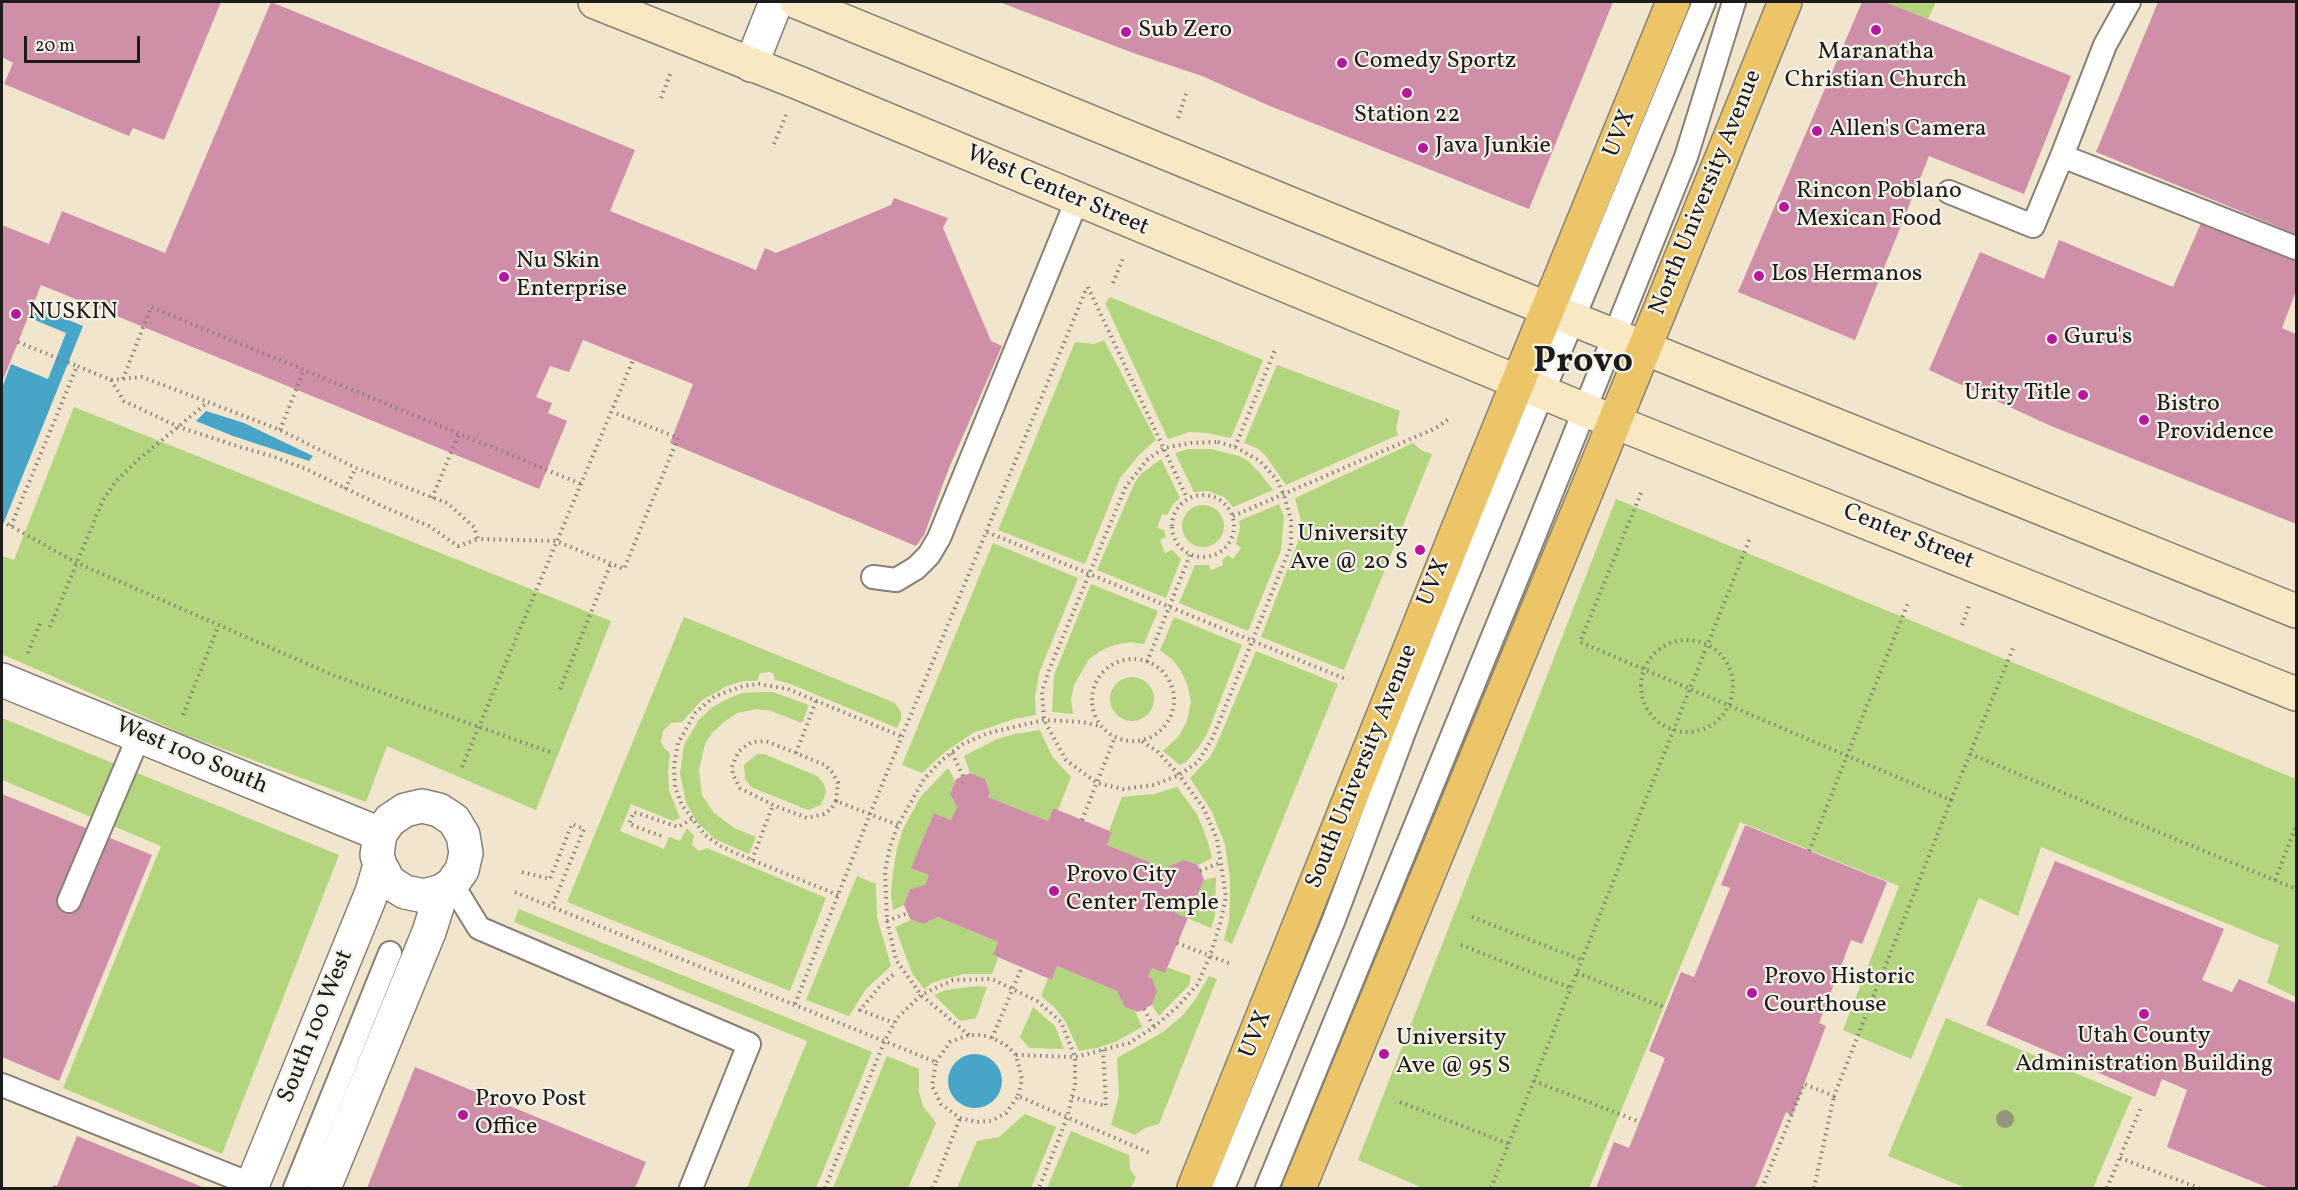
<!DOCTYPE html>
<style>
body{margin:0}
#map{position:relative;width:2298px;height:1190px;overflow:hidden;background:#f2e5cd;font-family:Vollkorn,serif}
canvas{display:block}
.frame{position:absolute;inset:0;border:3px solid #1c1c1c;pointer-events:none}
.scale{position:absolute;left:24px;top:36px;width:116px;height:27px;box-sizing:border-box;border:3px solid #1c1c1c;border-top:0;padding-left:8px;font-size:18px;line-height:21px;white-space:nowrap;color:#1c1c1c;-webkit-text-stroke:4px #f7f3e8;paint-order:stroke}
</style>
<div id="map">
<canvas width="2298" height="1190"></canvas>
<div class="frame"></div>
<div class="scale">20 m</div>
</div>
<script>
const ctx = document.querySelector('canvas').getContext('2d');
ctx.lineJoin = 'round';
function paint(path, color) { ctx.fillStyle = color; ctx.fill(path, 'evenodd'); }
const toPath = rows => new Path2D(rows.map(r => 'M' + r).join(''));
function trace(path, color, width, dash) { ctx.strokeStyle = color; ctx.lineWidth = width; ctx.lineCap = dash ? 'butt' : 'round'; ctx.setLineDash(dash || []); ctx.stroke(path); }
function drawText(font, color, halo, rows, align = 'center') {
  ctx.font = font + ' Vollkorn,serif'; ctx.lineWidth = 4.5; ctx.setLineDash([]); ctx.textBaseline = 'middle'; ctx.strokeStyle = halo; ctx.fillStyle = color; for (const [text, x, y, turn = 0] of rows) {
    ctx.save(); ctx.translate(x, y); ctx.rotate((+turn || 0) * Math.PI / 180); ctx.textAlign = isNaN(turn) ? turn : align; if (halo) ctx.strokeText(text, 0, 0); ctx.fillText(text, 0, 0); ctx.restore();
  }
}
const green = toPath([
 [1885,2,1936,2,1928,19],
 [1110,297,1263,360,1231,438,1207,433,1190,432,1168,439,1105,303],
 [1104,340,1156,440,1140,454,1120,478,1085,564,998,530,1075,342,1094,344],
 [1277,365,1400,411,1396,428,1398,435,1286,485,1266,456,1257,448,1244,443],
 [74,407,611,621,536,810,387,746,366,802,183,734,2,654,2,556,14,560],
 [1413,443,1421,450,1432,454,1344,670,1261,637,1298,542,1301,521,1295,498],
 [1188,449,1211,449,1239,456,1248,461,1259,472,1273,490,1233,507,1224,497,1208,491,1194,492,1175,453],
 [1161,459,1180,498,1173,504,1167,515,1162,514,1157,528,1164,530,1166,537,1160,540,1165,553,1172,550,1181,559,1166,598,1097,570,1134,484,1140,475],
 [1616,499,2296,779,2296,997,2267,983,2279,945,2041,847,2018,916,1979,898,1911,1059,1843,1030,1899,886,1740,822,1589,1188,1423,1188,1358,1160],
 [1279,504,1284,517,1281,550,1248,631,1179,603,1195,565,1209,565,1211,570,1223,565,1222,560,1228,555,1233,559,1241,548,1236,544,1240,528,1239,521],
 '1182 526a21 21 0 1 1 42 0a21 21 0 1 1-42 0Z',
 [993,543,1078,578,1039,673,1035,697,1036,715,1014,719,973,733,945,752,922,773,902,765],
 [1091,584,1158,611,1144,644,1130,642,1115,645,1102,650,1089,659,1074,685,1071,699,1073,714,1052,712,1054,675],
 [684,617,895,703,901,712,901,719,897,728,788,683,775,680,773,673,769,672,760,673,757,681,743,681,727,686,702,700,682,722,671,723,663,731,661,742,664,748,670,753,668,771,669,790,680,818,673,821,631,804,620,831,664,849,669,837,680,841,687,828,694,836,692,845,699,851,707,848,826,898,790,991,567,902],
 [1174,617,1242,645,1207,734,1198,748,1186,762,1180,765,1163,751,1179,736,1187,721,1191,701,1187,684,1181,671,1174,661,1160,650],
 [1256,651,1338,684,1232,944,1224,940,1229,920,1230,900,1230,878,1225,845,1212,812,1190,778,1210,757,1215,748],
 '1110 699a22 22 0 1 1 44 0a22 22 0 1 1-44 0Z',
 [758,692,773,692,809,705,802,723,771,711,757,709,737,713,724,722,712,733,705,744,699,770,702,795,713,812,734,828,756,837,749,854,715,839,697,822,686,803,680,773,684,745,698,721,711,708,727,699,742,693],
 [2,718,339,855,222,1154,63,1088,161,846,2,780],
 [1040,730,1052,756,1071,777,1058,810,1053,808,1048,821,988,797,990,792,985,779,970,773,964,756,997,739,1015,734],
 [757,754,764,754,817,776,824,784,826,792,821,805,808,810,751,787,745,779,744,765],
 [948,768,955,781,950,794,957,807,951,820,934,813,912,868,929,875,925,885,910,889,904,905,893,910,891,893,893,873,897,848,903,829,921,796],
 [1177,787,1197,814,1208,842,1212,858,1198,865,1184,860,1169,866,1167,869,1107,845,1112,832,1109,831,1122,797,1154,794],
 [857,876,876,884,877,917,891,966,866,989,849,1016,806,1000],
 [1216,877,1215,915,1211,928,1175,913,1181,898,1185,900,1198,894,1204,880],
 [519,909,872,1052,816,1188,747,1188,807,1041,514,922],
 [938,917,998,942,993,955,998,958,992,974,964,974,944,979,932,983,924,989,912,973,895,927,913,919,925,924],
 [1057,966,1117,991,1125,1006,1135,1011,1142,1027,1115,1042,1097,1048,1079,1051,1065,1021,1055,1008,1041,996,1048,978,1052,980],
 [1167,967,1191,976,1189,985,1159,1016,1152,1005,1157,991,1152,978,1148,977,1152,968],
 [1209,976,1217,979,1159,1124,1145,1128,1135,1135,1111,1125,1119,1095,1117,1058,1163,1032,1182,1016,1195,1000],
 [977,986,987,987,976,1018,960,1021,934,995,946,990],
 [1033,1007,1055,1026,1064,1049,1029,1048,1020,1037],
 [1946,1018,2132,1097,2093,1188,1966,1188,1888,1156],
 [887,1056,919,1069,919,1092,923,1106,936,1123,908,1188,833,1188],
 [1025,1114,1056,1127,1031,1188,957,1188,977,1141,999,1137],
 [1071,1131,1129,1155,1130,1169,1136,1178,1131,1188,1047,1188]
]);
const water = toPath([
 [35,306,83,326,2,527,2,388,11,364,48,379,66,333,30,318],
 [206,411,244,423,313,456,309,461,233,436,196,421],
 '948 1081a27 27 0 1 1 54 0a27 27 0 1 1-54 0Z'
]);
const building = toPath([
 [2,2,221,2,164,140,133,128,129,136,4,84,13,63,2,57],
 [271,2,635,150,610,211,756,270,765,248,776,253,891,205,894,198,948,218,943,228,991,341,1002,346,949,468,924,535,916,546,670,443,693,384,583,340,569,372,550,366,536,397,552,403,548,413,567,421,539,489,41,285,2,382,2,225,49,244,62,211,165,253],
 [999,2,1613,2,1529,209,1270,106,1202,76,1136,54],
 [1862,2,1885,2,2071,76,2024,194,1929,156,1855,340,1738,292],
 [2158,2,2296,2,2296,234,2096,152],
 [2202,221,2296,261,2296,291,2282,328,2296,334,2296,524,2051,426,1929,370,1980,252,2044,279,2059,240,2173,287],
 [970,773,985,779,990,792,988,797,1048,821,1053,808,1112,832,1107,845,1167,869,1169,866,1184,860,1198,865,1204,880,1198,894,1185,900,1181,898,1175,913,1188,918,1165,973,1152,968,1148,977,1152,978,1157,991,1152,1005,1138,1012,1125,1007,1117,991,1057,966,1052,980,993,955,998,942,938,917,924,924,910,919,904,905,910,889,925,885,929,875,911,868,934,813,951,820,957,807,950,794,956,779],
 [2,794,152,855,59,1081,2,1057],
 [1745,825,1887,882,1862,944,1851,940,1819,1023,1826,1026,1792,1116,1786,1112,1755,1188,1596,1188,1614,1142,1629,1148,1665,1058,1649,1051,1681,972,1694,977,1730,888,1721,885],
 [2055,861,2224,929,2202,980,2232,992,2239,979,2296,1003,2296,1188,2269,1188,2167,1147,2187,1090,2162,1079,2155,1097,1986,1025],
 [415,1067,646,1162,635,1188,367,1188],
 [77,1136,205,1188,52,1188,54,1185,57,1186]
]);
const path = toPath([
 [661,98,671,72],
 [1178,118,1187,91],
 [774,144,786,115],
 [1113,283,1124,256],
 [1088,287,1187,498],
 [18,342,77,366],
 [123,379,151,307,581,484],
 [111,380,124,401,179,427,240,447,272,456,306,469,384,507,429,526,458,546,478,539],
 [280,430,304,370],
 [1218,442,1235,447,1260,461,1277,480,1284,495,1291,520,1291,546,1213,737,1198,762,1179,775,1154,785,1123,789,1097,783,1066,760,1044,720,1042,692,1049,670,1126,486,1148,459,1164,448,1191,443,1218,442],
 [1235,447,1275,350],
 [345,489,356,468],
 [1641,493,1580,642,1951,800,1834,1096,1804,1084,1762,1188],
 '1172 526a31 31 0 1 1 62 0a31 31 0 1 1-62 0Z',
 [432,498,459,434],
 [1233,516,1436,428,1450,418],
 [2,521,75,562,335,676,550,752],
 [11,526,77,366,111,380,142,377,208,402],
 [987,532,1348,680],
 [1962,625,1970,603],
 [50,627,103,500,116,481,139,459,208,402,280,430,356,468,447,503,474,527,478,539,556,541,624,569,678,438,613,412],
 '1641 686a46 46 0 1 1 92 0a46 46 0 1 1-92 0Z',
 [28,653,40,623],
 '1092 700a41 41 0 1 1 82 0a41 41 0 1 1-82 0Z',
 [1147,662,1190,555],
 [560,689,611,563],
 [183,715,218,627],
 [796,753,816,701],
 [952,753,963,776],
 [1970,754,2296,889],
 [462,767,633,360],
 [1951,800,2014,646],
 [836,801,838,783,833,773,825,765,796,753,766,741,752,742,739,751,735,759,732,767,733,775,740,788,773,805,807,818,824,814,831,809,836,801,898,825],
 [1082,820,1115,737],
 [661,836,629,824,634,812,678,827,692,819],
 [1809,851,1908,603],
 [752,860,773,805],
 [1200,871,1222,862],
 [522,872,550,879,572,824,584,829,552,906],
 [2275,880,2296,826],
 [515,892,936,1062,932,1086,941,1104,960,1118,977,1122,991,1121,1006,1113,1018,1096,1152,1154],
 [838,895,752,860,722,847,705,835,682,805,675,787,674,765,678,743,695,713,715,696,743,686,759,684,788,689,903,737],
 [1472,917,1582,960],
 [887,921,908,913],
 [1177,943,1231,964],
 [1461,945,1571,988],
 [1577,973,1666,1008],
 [893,975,880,986,860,1010,894,1023],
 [795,1004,870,814,1087,287],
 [1144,1009,1154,1027],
 [969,1035,921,995,896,960,887,921,885,871,890,847,898,825,924,779,942,760,963,744,988,733,1044,720,1082,722,1100,726],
 [992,1038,1022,967],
 [1016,1055,1075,1057,1129,1043,1154,1027,1177,1007,1197,985,1210,956,1220,924,1226,897,1217,839,1204,809,1179,775,1158,752,1140,740],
 [936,1062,950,1042,969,1035,982,1035,992,1038,1006,1045,1016,1055,1022,1079,1018,1096],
 [1534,1081,1640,1122],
 [1072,1097,1106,1106,1103,1050],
 [1400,1102,1509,1144],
 [2120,1158,2199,1188],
 [825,1188,885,1040,897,1018,921,995,953,980,992,979,1037,1001,1061,1022,1075,1057,1075,1084,1067,1118,1039,1188],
 [933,1188,960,1118],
 [1491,1188,1750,538],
 [1814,1188,1834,1096],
 [2107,1188,2141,1107]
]);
const lane = toPath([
 [2062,156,2105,45,2129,2],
 [1949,192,2033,226,2062,156,2296,248],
 [873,577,896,580,916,568,929,555,939,538,1077,200],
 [452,884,479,928,749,1044,691,1188],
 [69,901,139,736],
 [2,1085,253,1185],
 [295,1188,390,953],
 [1223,1188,1333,922,1406,727,1448,622,1704,2],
 [1267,1188,1530,546,1686,157,1734,2]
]);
const street = toPath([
 [751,65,776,2],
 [2,680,380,834],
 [251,1188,372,892,380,865],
 [324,1188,429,932,442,891,452,884,462,870,466,853,463,835,454,820,439,810,422,806,405,810,390,820,380,834,377,855,380,865,389,882,405,892,424,896,442,891]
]);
const secondary = toPath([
 [595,2,799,83,1585,410,2296,694],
 [797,2,1501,290,2296,611]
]);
const highway = toPath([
 [1194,1188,1460,524,1673,2],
 [1299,1188,1586,492,1785,2]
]);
const trees = [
 [2005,1119]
];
const markers = [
 [1876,30,6,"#b5179e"],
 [1126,32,6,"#b5179e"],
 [1342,63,6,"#b5179e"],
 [1407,93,6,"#b5179e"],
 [1817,131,6,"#b5179e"],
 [1423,148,6,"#b5179e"],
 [1784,207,6,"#b5179e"],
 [1759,276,6,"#b5179e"],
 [504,277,6,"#b5179e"],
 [16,314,6,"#b5179e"],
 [2052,339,6,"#b5179e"],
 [2083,395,6,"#b5179e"],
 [2144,420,6,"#b5179e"],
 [1420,550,6,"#b5179e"],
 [1054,891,6,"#b5179e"],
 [1752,993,6,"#b5179e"],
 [2144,1014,6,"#b5179e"],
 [1384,1054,6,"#b5179e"],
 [463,1115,6,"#b5179e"]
];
const poiNames = [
 ["Sub Zero",1138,32],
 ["Maranatha",1876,54,"center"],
 ["Christian Church",1876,82,"center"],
 ["Comedy Sportz",1354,63],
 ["Station 22",1407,117,"center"],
 ["Allen's Camera",1829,131],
 ["Java Junkie",1435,148],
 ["Rincon Poblano",1796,193],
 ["Mexican Food",1796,221],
 ["Nu Skin",516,263],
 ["Enterprise",516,291],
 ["Los Hermanos",1771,276],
 ["NUSKIN",28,314],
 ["Guru's",2064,339],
 ["Urity Title",2071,395,"right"],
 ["Bistro",2156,406],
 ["Providence",2156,434],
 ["University",1408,536,"right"],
 ["Ave @ 20 S",1408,564,"right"],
 ["Provo City",1066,877],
 ["Center Temple",1066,905],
 ["Provo Historic",1764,979],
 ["Courthouse",1764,1007],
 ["Utah County",2144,1038,"center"],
 ["Administration Building",2144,1066,"center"],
 ["University",1396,1040],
 ["Ave @ 95 S",1396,1068],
 ["Provo Post",475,1101],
 ["Office",475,1129]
];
const streetNames = [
 ["UVX",1621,134,-68],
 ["West Center Street",1057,192,23],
 ["North University Avenue",1707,193,-68],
 ["Center Street",1908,538,22],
 ["UVX",1435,583,-68],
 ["West 100 South",191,757,23],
 ["South University Avenue",1363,767,-68],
 ["South 100 West",317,1027,-68],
 ["UVX",1257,1035,-68]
];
const townNames = [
 ["Provo",1583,364]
];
paint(green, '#b2d57d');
paint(water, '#48a5c7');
paint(building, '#d08fa9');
trace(lane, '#878074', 26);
trace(street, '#878074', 36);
trace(secondary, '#878074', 36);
trace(highway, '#878074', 36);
trace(path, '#878074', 4, [1.5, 4.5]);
trace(lane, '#fff', 22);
trace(street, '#fff', 33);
trace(secondary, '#f8e8c3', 33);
trace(highway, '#edc569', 33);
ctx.fillStyle = '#95957c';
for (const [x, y] of trees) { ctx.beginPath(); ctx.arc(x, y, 9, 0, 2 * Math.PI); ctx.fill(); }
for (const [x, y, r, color] of markers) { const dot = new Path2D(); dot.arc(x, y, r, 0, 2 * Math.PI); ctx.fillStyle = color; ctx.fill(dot); trace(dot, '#f7f3e8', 2); }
drawText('24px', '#1c1c1c', '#f7f3e8', poiNames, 'left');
drawText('24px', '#1c1c1c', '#f7f3e8', streetNames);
drawText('bold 36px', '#1c1c1c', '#f7f3e8', townNames);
</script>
